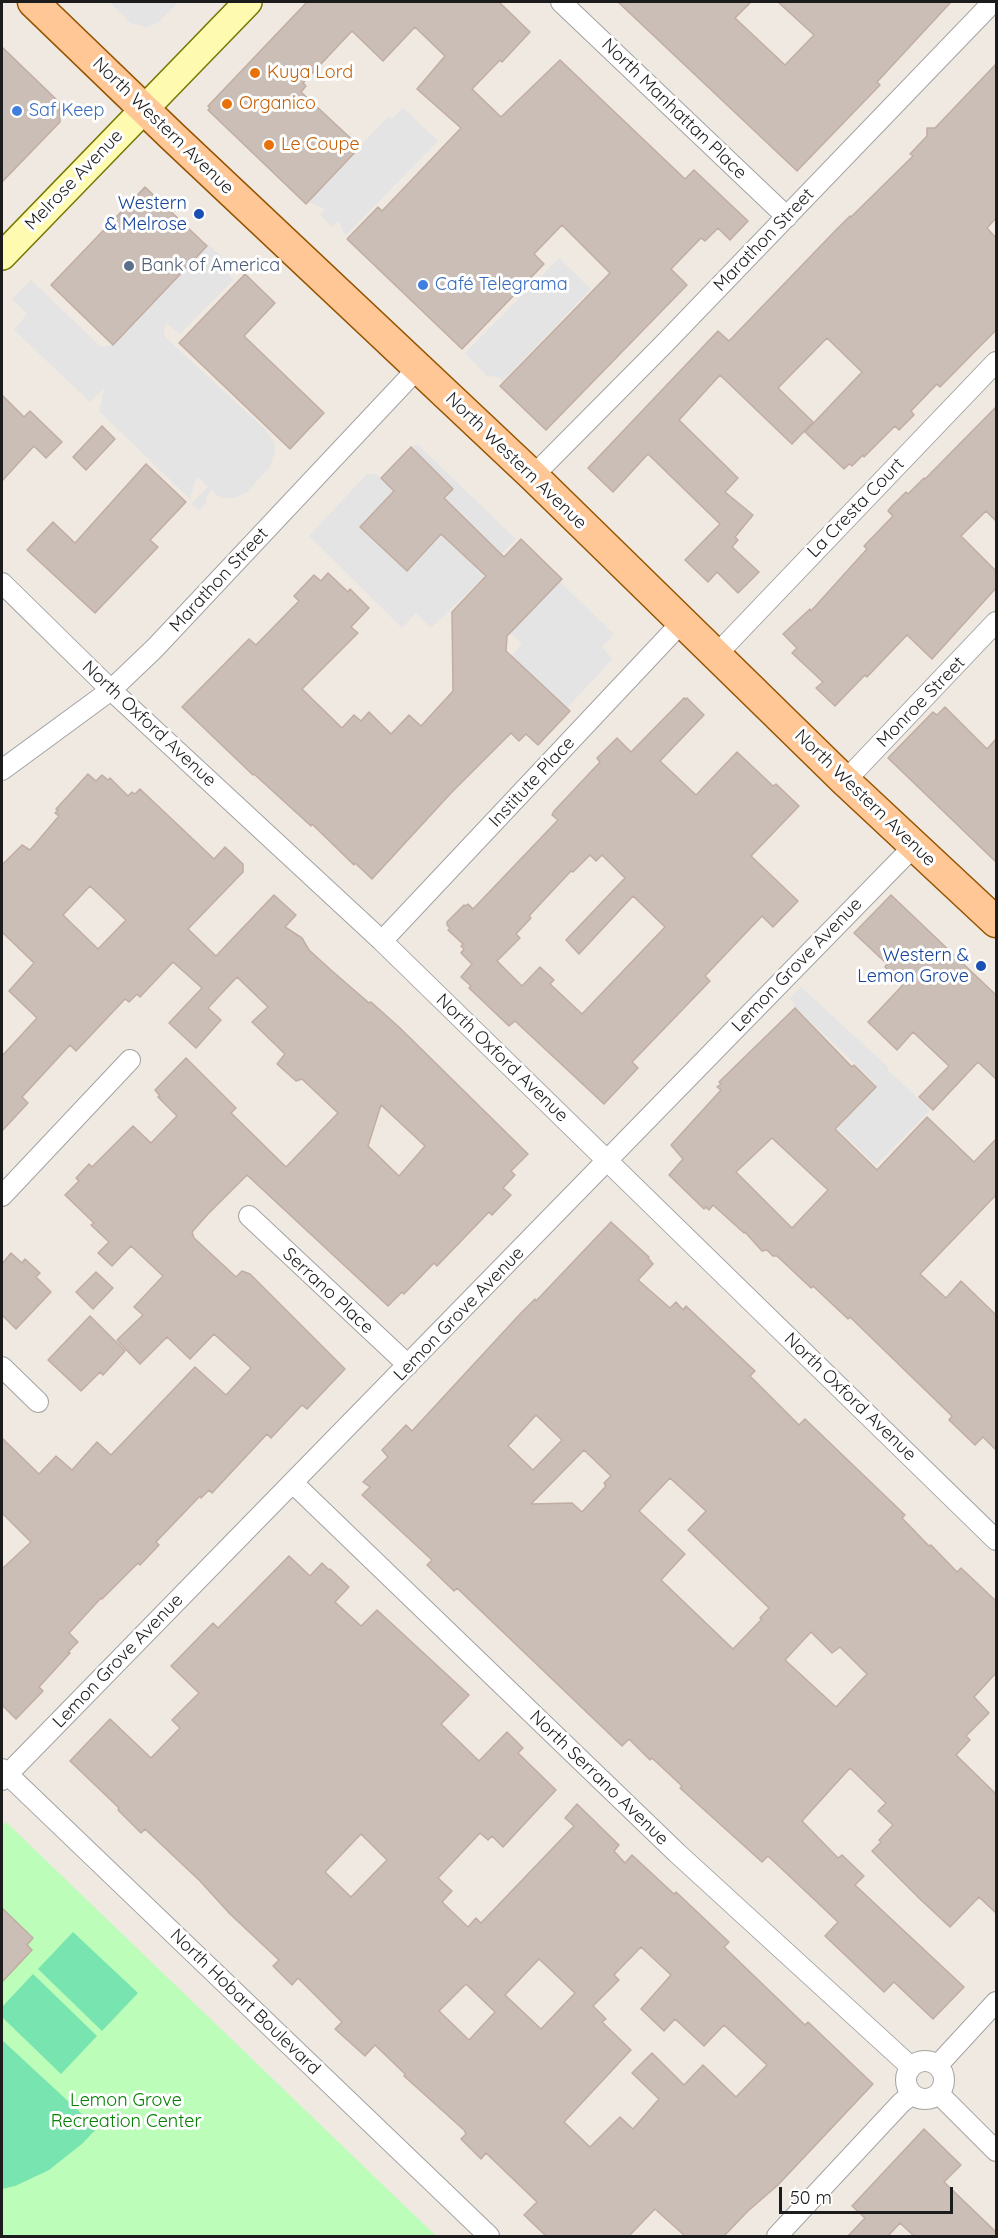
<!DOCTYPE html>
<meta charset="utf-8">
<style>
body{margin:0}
#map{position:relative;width:998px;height:2238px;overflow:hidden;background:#efe9e1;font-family:Quicksand,sans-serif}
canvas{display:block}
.frame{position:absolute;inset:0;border:3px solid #1c1c1c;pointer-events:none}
.scale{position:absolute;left:779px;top:2187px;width:174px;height:27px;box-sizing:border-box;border:3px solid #1c1c1c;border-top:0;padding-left:8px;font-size:18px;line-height:21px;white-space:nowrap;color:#1c1c1c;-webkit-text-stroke:4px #fff;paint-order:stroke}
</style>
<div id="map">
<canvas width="998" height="2238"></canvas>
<div class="frame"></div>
<div class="scale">50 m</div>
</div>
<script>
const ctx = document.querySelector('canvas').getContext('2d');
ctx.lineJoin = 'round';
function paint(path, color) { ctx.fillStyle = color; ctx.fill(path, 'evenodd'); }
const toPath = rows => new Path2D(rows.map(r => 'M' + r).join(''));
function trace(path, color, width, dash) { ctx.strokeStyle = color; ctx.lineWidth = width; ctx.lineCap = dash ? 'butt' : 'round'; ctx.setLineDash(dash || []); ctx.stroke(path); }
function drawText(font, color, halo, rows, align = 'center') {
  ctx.font = font + ' Quicksand,sans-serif'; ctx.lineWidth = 6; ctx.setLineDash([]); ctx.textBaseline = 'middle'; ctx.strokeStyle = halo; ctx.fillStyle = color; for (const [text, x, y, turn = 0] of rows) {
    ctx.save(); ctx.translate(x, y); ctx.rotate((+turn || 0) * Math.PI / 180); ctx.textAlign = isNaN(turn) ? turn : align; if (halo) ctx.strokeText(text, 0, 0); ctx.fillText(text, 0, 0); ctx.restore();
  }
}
const park = toPath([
 [6,1822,436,2236,2,2236,2,1826]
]);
const pitch = toPath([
 [73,1932,138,1993,102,2031,38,1969],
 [33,1974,97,2036,61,2074,2,2017,2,2007],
 [2,2040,97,2128,83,2143,49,2170,15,2186,2,2189]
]);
const parking = toPath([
 [109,2,179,2,157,23,147,27,132,24],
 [403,108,438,141,345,236,339,221,332,227,320,215,325,209,307,201,389,116,392,119],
 [206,242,225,260,223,267,233,280,180,334,166,323,164,329,165,337,264,428,274,442,275,451,270,467,246,493,233,498,224,498,216,495,212,490,205,499,207,502,199,510,191,504,208,487,198,477,196,478,190,499,99,411,105,387,90,402,14,330,27,314,12,299,31,280,101,347,111,345,204,247,202,245],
 [559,258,591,289,503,381,498,377,487,376,465,353],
 [417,444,516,539,501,554,448,503,428,523,485,576,431,628,416,613,402,628,309,536,367,474,376,474,424,519,453,489,411,447],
 [557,579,614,634,602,647,613,659,612,660,564,711,509,659,522,644,508,631],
 [801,987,888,1067,888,1070,930,1110,876,1165,837,1128,876,1084,794,1006,795,1004,789,999]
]);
const building = toPath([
 [307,2,499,2,530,32,502,62,500,60,472,89,501,117,560,60,685,179,694,170,748,221,730,240,718,228,705,241,701,238,671,269,687,285,546,430,500,386,610,273,562,225,534,254,544,264,462,349,347,239,378,207,382,211,461,128,417,89,445,56,415,27,383,61,352,31,303,83,306,86,301,92,360,147,306,204,208,110,210,108,208,106,307,2],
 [618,2,751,2,735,18,785,65,814,35,778,2,951,2,877,82,880,85,797,171,618,2],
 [2,47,59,102,60,122,2,182,2,47],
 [996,64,996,218,987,228,996,238,996,330,940,387,937,384,911,411,914,415,899,430,895,426,864,457,863,455,852,466,849,464,844,469,805,432,862,372,827,338,778,388,813,422,792,444,720,375,679,420,738,478,725,492,753,515,735,537,738,540,732,547,759,572,738,593,717,572,708,582,685,560,720,524,648,454,613,492,588,468,718,331,729,341,835,231,850,216,851,217,913,156,910,154,927,136,927,128,935,128,996,64],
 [145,187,207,246,113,345,51,285,145,187],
 [245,274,275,303,244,336,324,413,290,449,179,343,245,274],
 [2,395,24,417,30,411,62,442,46,458,34,446,2,481,2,395],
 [996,407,996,521,986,511,961,536,996,571,996,588,932,659,907,635,867,677,865,675,835,706,816,688,823,682,792,653,797,648,783,634,810,609,811,611,867,549,864,546,893,516,888,511,891,507,906,492,908,494,924,478,925,479,996,407],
 [102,426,115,439,86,470,73,457,102,426],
 [411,447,453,489,444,498,504,557,521,539,562,579,507,636,506,651,570,711,538,745,526,734,519,741,511,733,451,793,372,879,355,863,354,865,312,824,311,826,254,774,253,775,182,707,249,639,256,645,299,601,294,596,314,575,321,581,328,573,348,592,350,589,369,608,351,627,358,633,302,689,342,728,354,715,361,721,369,712,391,734,409,715,421,726,453,691,452,612,486,576,441,534,407,571,360,527,394,491,381,478,411,447],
 [146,464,186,502,150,540,158,547,95,613,27,550,53,522,75,543,146,464],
 [684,698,685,699,687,698,704,715,660,761,696,795,737,752,773,786,776,784,799,806,751,856,798,901,773,927,762,916,705,976,710,981,632,1062,638,1068,604,1104,515,1021,509,1026,469,988,471,986,461,977,472,964,461,953,464,949,461,946,463,944,448,930,450,928,447,925,447,922,464,905,465,906,468,904,473,909,558,820,552,815,554,811,600,762,597,758,617,738,631,752,684,698],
 [590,855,596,861,602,855,625,878,566,940,579,954,633,896,665,927,582,1014,550,984,554,980,540,967,522,986,497,961,520,938,516,934,531,918,529,916,571,871,573,872,590,855],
 [945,707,987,749,996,739,996,862,888,758,933,712,937,715,945,707],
 [88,774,96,781,102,775,108,780,110,778,128,796,132,792,135,794,140,789,214,859,225,847,243,864,243,872,188,929,216,956,274,895,296,915,285,927,302,938,309,950,331,970,369,1003,371,1002,400,1028,528,1154,511,1171,515,1175,503,1188,511,1195,492,1215,489,1212,437,1266,434,1263,404,1294,402,1292,388,1306,247,1175,208,1214,192,1232,194,1238,236,1277,242,1271,250,1274,345,1369,307,1409,302,1405,271,1438,267,1434,212,1493,209,1490,201,1498,200,1496,156,1542,159,1545,140,1565,138,1563,102,1599,101,1598,69,1633,78,1642,68,1652,70,1653,39,1687,43,1691,16,1719,2,1705,2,1569,31,1542,2,1513,2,1438,39,1474,56,1456,72,1470,97,1442,111,1455,195,1367,226,1395,251,1368,214,1334,190,1359,167,1337,140,1364,117,1340,143,1315,134,1307,163,1276,131,1246,112,1266,98,1253,109,1242,91,1225,94,1223,65,1195,79,1181,76,1178,89,1164,92,1167,133,1126,151,1143,177,1116,158,1097,160,1096,155,1090,186,1058,236,1108,231,1113,286,1167,338,1113,302,1079,296,1081,277,1064,285,1054,252,1022,268,1007,237,977,208,1008,221,1020,196,1048,169,1023,202,988,173,962,140,997,137,994,129,1002,125,999,76,1051,70,1045,22,1097,28,1103,2,1131,2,1056,37,1018,9,991,34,963,2,932,2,865,22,845,30,850,59,816,55,813,58,810,56,809,88,774],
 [90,886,126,920,98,949,63,915,90,886],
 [381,1105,425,1146,399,1176,368,1146,381,1105],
 [891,895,996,995,996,1079,978,1062,933,1110,919,1097,949,1066,913,1032,897,1050,868,1022,902,986,902,983,885,967,887,964,854,933,891,895],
 [795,1008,852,1067,854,1065,876,1087,835,1129,877,1170,927,1117,974,1162,996,1139,996,1195,920,1274,946,1298,961,1281,996,1315,996,1450,983,1437,975,1445,949,1420,952,1416,850,1317,848,1319,813,1286,811,1288,777,1256,773,1256,767,1250,762,1251,745,1232,744,1233,713,1205,709,1210,706,1207,704,1209,669,1175,683,1159,671,1145,721,1090,717,1087,721,1084,719,1082,795,1008],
 [772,1138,828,1190,792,1228,736,1172,772,1138],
 [611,1222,649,1257,648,1258,653,1264,638,1280,670,1308,676,1302,683,1310,686,1306,755,1371,750,1376,799,1425,805,1419,905,1515,902,1518,929,1546,931,1545,957,1572,961,1568,996,1601,996,1673,974,1697,989,1713,966,1736,970,1740,956,1755,996,1794,996,1913,979,1897,950,1927,922,1901,872,1851,881,1842,879,1840,893,1825,878,1811,886,1803,850,1768,802,1821,838,1858,842,1855,864,1876,855,1885,964,1987,933,2019,894,1982,884,1992,825,1936,838,1922,801,1887,768,1856,762,1862,680,1788,682,1786,652,1758,650,1760,629,1739,622,1746,457,1588,454,1591,427,1565,432,1560,362,1495,370,1487,363,1482,388,1457,382,1450,406,1425,412,1431,521,1313,535,1299,536,1301,611,1222],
 [536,1415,562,1440,533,1470,508,1446,536,1415],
 [584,1450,611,1476,604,1483,606,1486,582,1512,572,1503,531,1504,584,1450],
 [670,1478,706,1511,688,1530,769,1608,760,1618,762,1619,733,1649,661,1580,685,1554,639,1511,670,1478],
 [811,1632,832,1653,840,1647,867,1674,836,1707,785,1660,811,1632],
 [11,1253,22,1263,25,1259,40,1273,36,1277,51,1292,16,1329,2,1315,2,1264,11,1253],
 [96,1272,113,1288,93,1309,76,1292,96,1272],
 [90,1316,125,1351,103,1375,100,1372,81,1391,48,1360,90,1316],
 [289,1556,310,1576,322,1563,329,1570,330,1569,349,1587,335,1602,361,1626,377,1610,469,1695,441,1724,479,1761,507,1732,523,1748,518,1753,556,1790,503,1847,492,1836,488,1840,480,1833,438,1878,452,1891,442,1902,468,1927,476,1918,481,1923,574,1826,565,1818,577,1804,619,1845,614,1851,625,1863,632,1855,674,1894,676,1892,729,1942,724,1947,805,2025,808,2022,873,2084,778,2185,748,2211,724,2236,685,2236,655,2209,629,2236,546,2236,524,2215,537,2202,486,2153,481,2159,461,2139,466,2134,464,2130,404,2076,405,2074,375,2045,365,2056,335,2029,342,2022,298,1978,292,1985,273,1966,279,1960,230,1914,200,1881,145,1829,141,1833,118,1810,119,1808,70,1761,110,1719,151,1758,180,1728,172,1720,199,1693,171,1666,213,1623,218,1628,289,1556],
 [361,1834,387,1860,351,1897,325,1872,361,1834],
 [641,1947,671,1975,641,2009,664,2031,675,2019,704,2046,724,2025,767,2065,736,2097,703,2065,684,2085,652,2053,632,2073,659,2099,633,2129,620,2117,590,2147,564,2122,631,2050,602,2022,606,2019,593,2006,619,1980,614,1975,641,1947],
 [539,1959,575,1993,541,2029,505,1995,539,1959],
 [466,1984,495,2012,469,2040,439,2011,466,1984],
 [2,1908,33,1938,27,1945,32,1950,2,1982,2,1908],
 [924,2129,961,2165,944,2182,996,2232,996,2236,914,2236,900,2223,888,2236,848,2236,865,2218,852,2206,924,2129]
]);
const street = toPath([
 [561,2,787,217],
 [533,476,664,344,993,2],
 [2,583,111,690,382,941,996,1540],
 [717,654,996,362],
 [2,770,111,690,155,648,418,368],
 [845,781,996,622],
 [382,941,682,622],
 [2,1196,130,1060],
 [249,1216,408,1365],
 [2,1367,38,1402],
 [293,1483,677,1853,911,2067],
 [2,1769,489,2236],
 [2,1780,914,846],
 '906 2080a19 19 0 1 1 38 0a19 19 0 1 1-38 0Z',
 [938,2065,996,2002],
 [939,2094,996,2151],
 [777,2236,901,2103,912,2094]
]);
const secondary = toPath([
 [2,256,248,2]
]);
const primary = toPath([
 [33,2,172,136,533,476,845,781,996,922]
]);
const markers = [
 [255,73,6,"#e8710a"],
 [227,104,6,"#e8710a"],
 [17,111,6,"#3f7fe0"],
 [269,145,6,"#e8710a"],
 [199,214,6,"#1a4fb4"],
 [129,266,6,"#5c6f8a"],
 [423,285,6,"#3f7fe0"],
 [981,966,6,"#1a4fb4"]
];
const foodNames = [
 ["Kuya Lord",267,73],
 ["Organico",239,104],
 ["Le Coupe",281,145]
];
const streetNames = [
 ["North Manhattan Place",674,109,44],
 ["North Western Avenue",163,126,44],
 ["Melrose Avenue",74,180,-46],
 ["Marathon Street",764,240,-46],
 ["North Western Avenue",516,461,44],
 ["La Cresta Court",856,508,-46],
 ["Marathon Street",219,580,-47],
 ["Monroe Street",921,702,-46],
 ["North Oxford Avenue",149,724,43],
 ["Institute Place",532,782,-47],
 ["North Western Avenue",865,798,44],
 ["Lemon Grove Avenue",797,965,-46],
 ["North Oxford Avenue",502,1058,44],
 ["Serrano Place",328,1291,43],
 ["Lemon Grove Avenue",459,1314,-46],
 ["North Oxford Avenue",850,1397,44],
 ["Lemon Grove Avenue",118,1661,-46],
 ["North Serrano Avenue",599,1778,44],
 ["North Hobart Boulevard",245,2002,44]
];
const shopNames = [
 ["Saf Keep",29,111],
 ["Café Telegrama",435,285]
];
const transitNames = [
 ["Western",187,204],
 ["& Melrose",187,225],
 ["Western &",969,956],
 ["Lemon Grove",969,977]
];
const serviceNames = [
 ["Bank of America",141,266]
];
const parkNames = [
 ["Lemon Grove",126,2101],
 ["Recreation Center",126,2122]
];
paint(park, '#bbfdb9');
paint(pitch, '#78e4b0');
paint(parking, '#e4e4e4');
paint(building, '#cbbeb7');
trace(building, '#c1ada2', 1.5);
trace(street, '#a3a3a3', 22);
trace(secondary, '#767700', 30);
trace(primary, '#955400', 33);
trace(street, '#fff', 20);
trace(secondary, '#fefab0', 27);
trace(primary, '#ffc796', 30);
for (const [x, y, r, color] of markers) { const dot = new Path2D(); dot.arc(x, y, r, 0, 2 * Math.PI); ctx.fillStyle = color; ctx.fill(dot); trace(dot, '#fff', 2); }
drawText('18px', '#c56008', '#fff', foodNames, 'left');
drawText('18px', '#1c1c1c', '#fff', streetNames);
drawText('18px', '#366cbe', '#fff', shopNames, 'left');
drawText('18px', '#164399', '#fff', transitNames, 'right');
drawText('18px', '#4e5e75', '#fff', serviceNames, 'left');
drawText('18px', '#068103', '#fff', parkNames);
</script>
